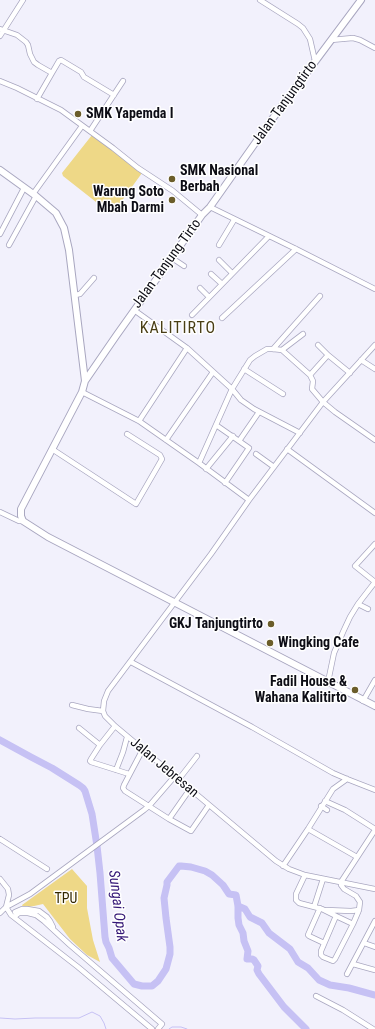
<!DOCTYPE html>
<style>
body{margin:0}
canvas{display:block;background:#f2f1fc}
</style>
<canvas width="375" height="1029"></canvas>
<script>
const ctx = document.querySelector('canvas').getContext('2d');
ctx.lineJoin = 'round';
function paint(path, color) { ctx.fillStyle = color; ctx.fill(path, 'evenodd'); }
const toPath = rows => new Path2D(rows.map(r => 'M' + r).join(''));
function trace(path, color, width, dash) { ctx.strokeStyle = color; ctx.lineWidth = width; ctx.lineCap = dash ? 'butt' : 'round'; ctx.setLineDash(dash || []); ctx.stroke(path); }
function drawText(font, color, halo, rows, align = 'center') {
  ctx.font = font + ' "Roboto Condensed",sans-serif'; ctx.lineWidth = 3; ctx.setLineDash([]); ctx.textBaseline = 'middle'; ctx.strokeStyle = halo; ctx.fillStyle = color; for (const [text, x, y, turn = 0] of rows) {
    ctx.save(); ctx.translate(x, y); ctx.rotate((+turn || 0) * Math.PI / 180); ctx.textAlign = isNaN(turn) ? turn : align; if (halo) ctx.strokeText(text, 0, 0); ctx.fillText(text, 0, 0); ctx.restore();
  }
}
const green = toPath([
 [92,135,142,173,113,213,110,213,63,176,62,173],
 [72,869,87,886,87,908,93,940,100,962,87,955,70,939,53,917,43,904,34,906,27,907,23,907,22,905]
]);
const stream = toPath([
 [0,1018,15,1019,35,1018,79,1018,92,1012,100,1016,104,1023,106,1029],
 [169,1029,172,1027,181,1027,187,1029]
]);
const river = toPath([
 [0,740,31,757,52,768,79,785,83,788,85,791,92,814,97,846,100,873,105,937,106,942,109,948,112,958,134,984,142,986,152,986,158,981,166,969,170,954,170,947,166,918,164,898,167,885,167,882,179,866,181,866,191,867,205,871,212,875,223,885,229,894,236,895,238,906,238,918,239,925,243,933,244,941,248,951,247,959,252,959,254,960,258,966,257,970,259,974,284,1007,306,1029],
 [238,906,245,909,250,917,262,923,269,933,290,949,298,962,308,968,319,980,330,985,349,988,375,995]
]);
const street = toPath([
 [260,0,298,24,303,28,310,39,315,61],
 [0,29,17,35,26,42,28,45,30,54,34,62,38,65,52,73],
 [0,36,23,0],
 [331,40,353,38,360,40,375,48],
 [0,81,17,88,61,110,113,148,138,168,173,191,202,215],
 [37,99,52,73,59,61,61,60,81,72,84,77,114,95],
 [90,131,123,81],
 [33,194,82,126],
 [210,207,296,249,375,289],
 [0,234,24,188],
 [9,245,36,196],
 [219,245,234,220],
 [172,258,184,266],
 [219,260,232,273],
 [211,274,222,284],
 [200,288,209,297],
 [75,295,80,294,94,278],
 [134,310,187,348,232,389,241,400,254,409,300,433],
 [192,315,269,236],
 [222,318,296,249],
 [318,345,328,355],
 [375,345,323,402,249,500,211,554,108,691,104,701,103,711,105,716,115,726,276,861,289,869,305,875,375,889],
 [273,349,320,296],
 [282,350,303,334],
 [361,360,375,369],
 [244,369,283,394],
 [310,375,328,355,350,373],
 [82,392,139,421,199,463,249,500],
 [139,421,187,348],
 [216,425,239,441,259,412],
 [166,440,213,372],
 [52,449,136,504,162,459,160,455,127,434],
 [287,449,375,513],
 [256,454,274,467],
 [199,463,232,389,250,360,255,356,267,349,273,349,282,350,310,375,313,381,312,389,323,402,335,412,375,440],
 [206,469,233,436],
 [225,483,249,448,239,441],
 [0,512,19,521,23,521],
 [375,544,355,566,375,582],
 [358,604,368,609],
 [131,662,252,727,333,773,347,779,375,790],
 [328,682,334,653,343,632,350,617,358,604,375,582],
 [363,701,375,680],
 [72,705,88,709,103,711],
 [79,728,100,745,115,726],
 [100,745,91,759,90,761,91,762,129,774],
 [143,749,124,785,123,788,125,791,169,819,191,831,209,805],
 [116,770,123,752,127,737],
 [179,779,197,756],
 [325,801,345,810,375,829],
 [321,806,327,810],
 [169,819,190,789],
 [308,829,357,857],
 [0,839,47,869],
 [283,866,308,829,333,789,347,779],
 [305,875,296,894,296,900,299,903,322,909,336,916,321,951,321,955,323,957,333,961,335,959,353,924,359,910,360,902,356,896,344,889,341,885,341,882,375,830],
 [0,879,8,889,9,895,6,907],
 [6,907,11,915,78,967,152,1029],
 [314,907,323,879],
 [320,908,308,935,309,936,324,943],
 [326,910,351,911,359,910],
 [15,912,22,909,27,909,39,911,47,917,50,921,53,927],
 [0,913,6,907,30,894,144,810,149,806,175,776],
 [336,916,353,924],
 [14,917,19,913,28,913,36,915,44,921,70,945,162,1024,158,1029],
 [364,943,375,947],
 [353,964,375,970],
 [347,974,375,921],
 [316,996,343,1010,373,1029]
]);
const secondary = toPath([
 [0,170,36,196,56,213,64,228,69,250,85,381,82,392,21,509,21,516,23,521,48,537,375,706],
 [85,381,116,336,202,215,210,207,270,122,361,0]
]);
const markers = [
 [78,114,4,"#6b5d2a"],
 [172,179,4,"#6b5d2a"],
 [172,200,4,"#6b5d2a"],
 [271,624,4,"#6b5d2a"],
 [270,643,4,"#6b5d2a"],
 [355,690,4,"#6b5d2a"]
];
const streetNames = [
 ["Jalan Tanjungtirto",285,103,-54],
 ["Jalan Tanjung Tirto",167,264,-54],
 ["Jalan Jebresan",164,768,40]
];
const poiNames = [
 ["SMK Yapemda I",86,114],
 ["SMK Nasional",180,171],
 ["Berbah",180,187],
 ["Warung Soto",164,192,"right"],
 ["Mbah Darmi",164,208,"right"],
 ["GKJ Tanjungtirto",263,624,"right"],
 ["Wingking Cafe",278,643],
 ["Fadil House &",347,682,"right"],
 ["Wahana Kalitirto",347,698,"right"]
];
const parkNames = [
 ["TPU",66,899]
];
const waterNames = [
 ["Sungai Opak",117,906,83]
];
const quarterNames = [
 ["KALITIRTO",178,329]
];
paint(green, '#eed887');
trace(stream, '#c6c1f4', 1);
trace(river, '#c6c1f4', 7);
trace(street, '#a9a7c0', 6);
trace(secondary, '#a9a7c0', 8);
trace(street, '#fff', 4.5);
trace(secondary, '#fff', 6);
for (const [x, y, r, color] of markers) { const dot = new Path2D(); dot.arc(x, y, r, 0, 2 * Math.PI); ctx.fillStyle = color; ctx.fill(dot); trace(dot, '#fff', 1.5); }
drawText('14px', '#0d0d15', '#fff', streetNames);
drawText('bold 14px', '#0d0d15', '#fff', poiNames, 'left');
drawText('14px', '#332800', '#fff', parkNames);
drawText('italic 15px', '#351877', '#fff', waterNames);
ctx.letterSpacing = '1px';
drawText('16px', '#493e15', '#fff', quarterNames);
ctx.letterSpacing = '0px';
</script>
